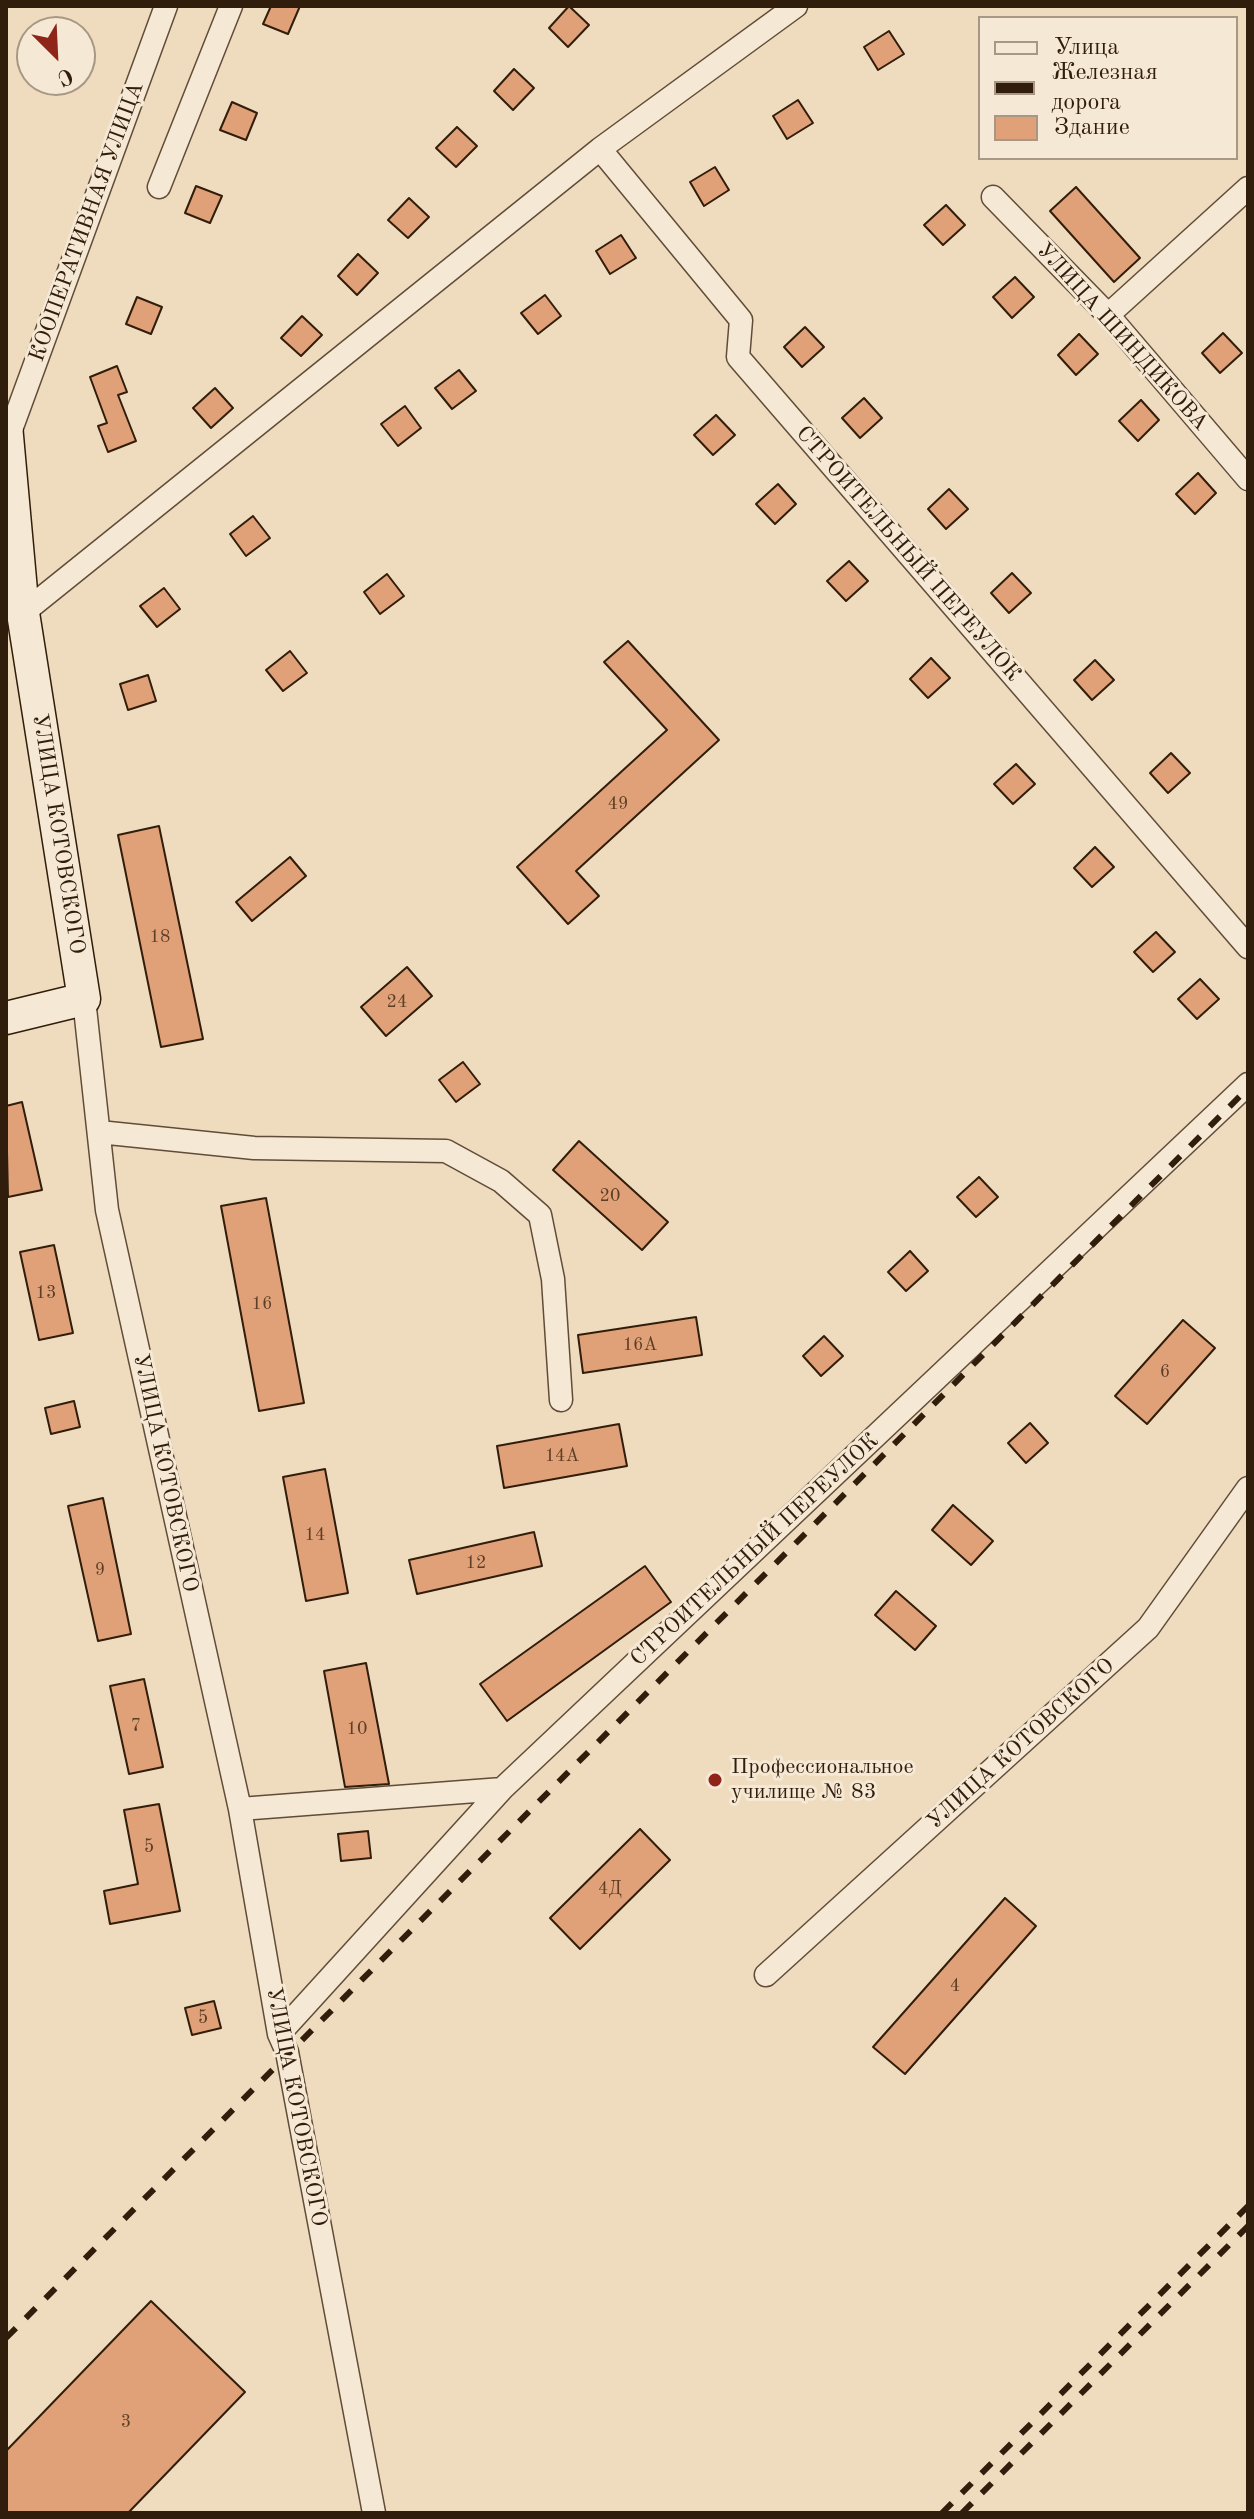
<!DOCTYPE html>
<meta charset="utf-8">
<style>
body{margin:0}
#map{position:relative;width:1254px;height:2519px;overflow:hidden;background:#efdbbd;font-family:"Old Standard TT",serif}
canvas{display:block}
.frame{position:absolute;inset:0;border:8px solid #311d0b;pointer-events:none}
.legend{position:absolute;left:978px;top:16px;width:260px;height:144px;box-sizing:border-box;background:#f5e8d4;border:2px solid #a79784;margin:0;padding:10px 14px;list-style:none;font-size:24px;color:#311d0b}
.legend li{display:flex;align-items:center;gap:16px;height:40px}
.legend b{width:40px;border:2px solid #a79784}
.north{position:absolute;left:16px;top:16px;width:80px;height:80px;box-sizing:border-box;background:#f5e8d4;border:2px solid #a79784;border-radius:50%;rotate:156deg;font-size:22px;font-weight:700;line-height:32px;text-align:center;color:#311d0b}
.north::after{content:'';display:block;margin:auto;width:28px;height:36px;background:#8f2418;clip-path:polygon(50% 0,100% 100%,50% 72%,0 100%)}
</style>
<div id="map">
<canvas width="1254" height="2519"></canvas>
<div class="frame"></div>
<ul class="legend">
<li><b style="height:10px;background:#f5e8d4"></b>Улица</li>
<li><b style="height:10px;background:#311d0b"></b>Железная дорога</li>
<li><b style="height:22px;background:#e0a178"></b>Здание</li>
</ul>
<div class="north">С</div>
</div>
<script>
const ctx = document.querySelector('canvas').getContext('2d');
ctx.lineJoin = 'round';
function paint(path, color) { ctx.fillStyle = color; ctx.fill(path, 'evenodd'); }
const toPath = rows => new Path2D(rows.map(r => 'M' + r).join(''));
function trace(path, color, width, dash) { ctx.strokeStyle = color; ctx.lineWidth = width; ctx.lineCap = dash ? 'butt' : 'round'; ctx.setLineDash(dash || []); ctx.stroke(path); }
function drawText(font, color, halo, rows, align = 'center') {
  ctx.font = font + ' "Old Standard TT",serif'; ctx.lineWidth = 6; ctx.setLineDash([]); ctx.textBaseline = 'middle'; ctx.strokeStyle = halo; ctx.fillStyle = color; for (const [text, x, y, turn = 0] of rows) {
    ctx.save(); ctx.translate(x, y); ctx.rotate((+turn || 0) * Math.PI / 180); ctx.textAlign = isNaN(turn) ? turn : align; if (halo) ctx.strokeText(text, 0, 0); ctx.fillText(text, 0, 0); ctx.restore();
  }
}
const building = toPath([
 [271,6,300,6,288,34,263,24,271,6],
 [569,6,589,25,568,47,549,28,569,6],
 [889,31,904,54,878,70,864,47,889,31],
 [514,69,534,88,513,110,494,91,514,69],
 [798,100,813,123,787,139,773,116,798,100],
 [232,102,257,113,246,140,220,130,232,102],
 [457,127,477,146,456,167,436,148,457,127],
 [715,167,729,190,704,206,690,182,715,167],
 [196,186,222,196,210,223,185,213,196,186],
 [1076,187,1140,258,1114,282,1050,211,1076,187],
 [409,198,429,217,408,238,388,220,409,198],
 [946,205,965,225,943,245,924,225,946,205],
 [621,235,636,258,610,274,596,251,621,235],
 [358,254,378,273,357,295,338,276,358,254],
 [1015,277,1034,297,1012,318,993,297,1015,277],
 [545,295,561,316,538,334,521,313,545,295],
 [137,297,162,307,151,334,126,324,137,297],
 [302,316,322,335,301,356,281,338,302,316],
 [805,327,824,347,802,367,784,347,805,327],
 [1223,333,1242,353,1220,373,1202,353,1223,333],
 [1079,334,1098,354,1076,375,1058,355,1079,334],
 [117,366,127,392,118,395,136,441,108,452,98,426,107,423,90,377,117,366],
 [459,370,476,391,452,409,435,388,459,370],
 [215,388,233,408,211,428,193,408,215,388],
 [864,398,882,418,860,438,842,418,864,398],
 [1141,400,1159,420,1138,441,1119,421,1141,400],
 [405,406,421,428,398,446,381,424,405,406],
 [716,415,735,435,713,455,694,435,716,415],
 [1198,473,1216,493,1195,514,1176,494,1198,473],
 [778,484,796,504,775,524,756,504,778,484],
 [949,489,968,509,946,529,928,509,949,489],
 [253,516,270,538,246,556,230,534,253,516],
 [849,561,868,581,846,601,827,581,849,561],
 [1012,573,1031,593,1009,613,991,593,1012,573],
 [387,574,404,596,380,614,364,592,387,574],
 [164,588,180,609,157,627,140,606,164,588],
 [628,641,719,740,576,871,599,896,568,924,517,867,667,730,604,662,628,641],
 [290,651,307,673,283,691,266,670,290,651],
 [931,658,950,678,928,698,910,679,931,658],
 [1095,660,1114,680,1092,700,1074,680,1095,660],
 [148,675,156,701,128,710,120,684,148,675],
 [1171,753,1190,773,1168,793,1150,773,1171,753],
 [1016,764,1035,784,1013,804,994,784,1016,764],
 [159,826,203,1039,161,1047,118,835,159,826],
 [1095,847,1114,867,1092,887,1074,868,1095,847],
 [290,857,306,876,252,921,236,902,290,857],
 [1156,932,1175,952,1153,972,1134,952,1156,932],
 [407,967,432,996,386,1036,361,1007,407,967],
 [1200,979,1219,999,1197,1019,1178,999,1200,979],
 [463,1062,480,1084,456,1102,439,1080,463,1062],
 [22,1102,42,1190,8,1197,6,1106,22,1102],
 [579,1141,668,1222,642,1250,553,1170,579,1141],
 [979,1177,998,1197,976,1217,957,1197,979,1177],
 [266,1198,304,1403,259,1411,221,1206,266,1198],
 [54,1245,73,1333,39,1340,20,1252,54,1245],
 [910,1251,928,1271,906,1291,888,1272,910,1251],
 [696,1317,702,1355,583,1373,578,1335,696,1317],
 [1183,1320,1215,1348,1147,1424,1115,1396,1183,1320],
 [824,1336,843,1356,821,1376,803,1356,824,1336],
 [74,1401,80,1427,51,1434,45,1408,74,1401],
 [1030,1423,1048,1443,1026,1463,1008,1443,1030,1423],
 [619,1424,627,1466,504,1488,497,1446,619,1424],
 [325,1469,348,1593,306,1601,283,1477,325,1469],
 [103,1498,131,1634,98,1641,68,1506,103,1498],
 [953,1505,993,1541,971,1565,932,1530,953,1505],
 [534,1532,542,1566,417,1594,409,1560,534,1532],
 [645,1566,671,1602,507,1721,480,1684,645,1566],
 [896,1591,936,1626,915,1650,875,1615,896,1591],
 [366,1663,389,1784,345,1787,324,1671,366,1663],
 [144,1679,163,1767,129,1774,110,1686,144,1679],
 [159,1804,180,1911,110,1924,104,1891,138,1884,124,1810,159,1804],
 [640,1829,670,1860,580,1949,550,1918,640,1829],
 [368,1831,371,1858,341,1861,338,1834,368,1831],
 [1005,1898,1036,1926,905,2074,873,2047,1005,1898],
 [214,2001,221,2028,192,2035,185,2008,214,2001],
 [151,2301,245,2392,128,2513,6,2513,6,2451,151,2301]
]);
const minor = toPath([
 [600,149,741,320,738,357,1248,947],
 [159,187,231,6],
 [993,197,1108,315,1248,479],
 [1108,315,1248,188],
 [8,438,166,6],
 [23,613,600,149,796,6],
 [84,999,107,1210,240,1809,279,2034,287,2052,374,2513],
 [99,1132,254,1148,446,1151,501,1181,540,1215,553,1279,561,1400],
 [240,1809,502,1789],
 [766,1975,1148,1628,1248,1488],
 [279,2034,502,1789,1248,1084]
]);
const secondary = toPath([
 [6,425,23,613,84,999,6,1018]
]);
const rail = toPath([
 [6,2338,1248,1088],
 [942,2513,1248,2206],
 [962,2513,1248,2226]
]);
const markers = [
 [715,1780,8,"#8f2418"]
];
const numberNames = [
 ["49",618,804],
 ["18",160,937],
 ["24",397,1002],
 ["20",610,1196],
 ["13",46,1293],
 ["16",262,1304],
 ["16А",640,1345],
 ["6",1165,1372],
 ["14А",562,1456],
 ["14",315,1535],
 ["12",476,1563],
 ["9",100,1570],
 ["7",136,1726],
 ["10",357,1729],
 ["5",149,1847],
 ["4Д",610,1889],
 ["4",955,1986],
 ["5",203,2018],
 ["3",126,2422]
];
const streetNames = [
 ["КООПЕРАТИВНАЯ УЛИЦА",87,222,-70],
 ["УЛИЦА ШИНДИКОВА",1122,337,48],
 ["СТРОИТЕЛЬНЫЙ ПЕРЕУЛОК",908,554,49],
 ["УЛИЦА КОТОВСКОГО",58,834,81],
 ["УЛИЦА КОТОВСКОГО",165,1473,78],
 ["СТРОИТЕЛЬНЫЙ ПЕРЕУЛОК",755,1550,-43],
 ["УЛИЦА КОТОВСКОГО",1021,1744,-42],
 ["УЛИЦА КОТОВСКОГО",296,2107,79]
];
const poiNames = [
 ["Профессиональное",731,1767],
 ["училище № 83",731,1792]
];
paint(building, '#e0a178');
trace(building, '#311d0b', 2);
trace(minor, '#604c38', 25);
trace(secondary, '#311d0b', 35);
trace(minor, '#f5e8d4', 22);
trace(secondary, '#f5e8d4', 32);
trace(rail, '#311d0b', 6, [14, 14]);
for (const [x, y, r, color] of markers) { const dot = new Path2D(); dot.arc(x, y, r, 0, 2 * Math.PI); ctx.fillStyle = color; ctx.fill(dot); trace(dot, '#f5e8d4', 3); }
drawText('18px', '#5d3e26', null, numberNames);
drawText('22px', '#311d0b', '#f5e8d4', streetNames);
drawText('22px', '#311d0b', '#f5e8d4', poiNames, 'left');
</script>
